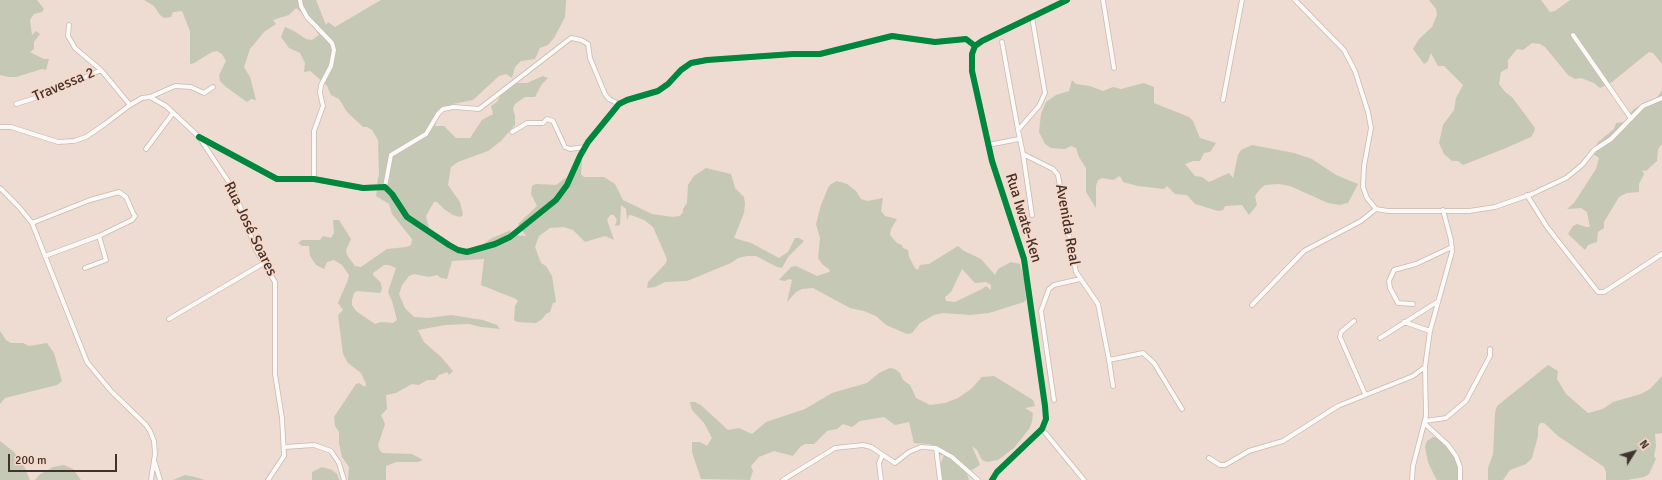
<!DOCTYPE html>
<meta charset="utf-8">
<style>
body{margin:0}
#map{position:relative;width:1662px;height:480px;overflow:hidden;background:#eedbd2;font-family:Signika,sans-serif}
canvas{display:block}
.north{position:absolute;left:1614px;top:432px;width:40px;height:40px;-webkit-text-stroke:3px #f9d7c7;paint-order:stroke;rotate:53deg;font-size:11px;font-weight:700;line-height:16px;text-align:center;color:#40332d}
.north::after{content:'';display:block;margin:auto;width:14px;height:18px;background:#40332d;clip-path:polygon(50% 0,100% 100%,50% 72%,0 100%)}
.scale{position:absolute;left:8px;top:454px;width:109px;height:18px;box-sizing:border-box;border:2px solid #40332d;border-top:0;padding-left:5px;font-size:12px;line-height:14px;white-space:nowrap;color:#40332d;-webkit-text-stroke:3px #f9d7c7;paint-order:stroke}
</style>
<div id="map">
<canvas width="1662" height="480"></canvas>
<div class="north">N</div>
<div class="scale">200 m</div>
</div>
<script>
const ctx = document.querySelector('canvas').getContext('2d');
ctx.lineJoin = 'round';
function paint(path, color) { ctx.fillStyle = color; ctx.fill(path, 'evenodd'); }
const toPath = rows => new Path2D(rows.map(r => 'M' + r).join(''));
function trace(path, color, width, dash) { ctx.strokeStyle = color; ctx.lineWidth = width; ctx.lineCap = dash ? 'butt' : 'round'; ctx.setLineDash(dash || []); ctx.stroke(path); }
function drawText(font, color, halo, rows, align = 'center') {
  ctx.font = font + ' Signika,sans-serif'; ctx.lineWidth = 3; ctx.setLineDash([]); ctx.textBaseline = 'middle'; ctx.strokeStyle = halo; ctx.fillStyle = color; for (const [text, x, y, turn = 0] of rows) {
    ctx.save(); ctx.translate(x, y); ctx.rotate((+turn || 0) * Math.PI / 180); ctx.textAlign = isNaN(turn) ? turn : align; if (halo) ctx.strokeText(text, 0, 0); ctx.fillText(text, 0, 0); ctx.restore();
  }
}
const forest = toPath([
 [0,0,37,0,44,9,42,12,34,14,30,20,32,35,36,31,40,34,34,42,34,49,30,52,44,59,49,59,46,70,42,69,16,77,9,77,0,75],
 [144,0,316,0,326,25,328,22,335,27,381,0,566,0,565,17,554,38,548,45,540,48,535,59,521,61,515,67,512,78,506,74,499,76,473,100,453,104,444,110,436,120,435,126,444,126,456,138,470,138,482,120,493,114,491,106,497,102,500,96,507,89,517,83,527,83,543,76,548,78,542,84,535,97,525,97,515,104,513,109,515,116,515,125,501,141,488,151,458,162,451,167,448,185,460,202,463,215,460,217,453,215,444,209,437,202,434,202,426,216,429,228,423,229,426,233,451,249,483,248,482,245,492,238,511,230,510,235,526,236,518,224,537,206,531,194,532,186,536,184,556,185,567,177,576,160,580,157,582,159,581,174,584,177,604,177,615,184,623,200,652,214,673,217,680,216,683,212,683,209,687,203,688,185,694,176,706,168,731,174,735,188,744,197,745,203,744,213,734,238,751,243,779,258,788,252,795,238,799,238,804,241,788,257,782,268,777,267,756,256,747,256,738,258,731,263,687,281,665,282,655,287,647,288,648,282,666,263,667,259,653,227,644,220,631,215,629,215,627,220,626,209,621,205,620,225,615,226,617,220,614,215,610,215,607,220,614,240,605,236,585,242,573,230,564,227,550,228,539,236,535,247,541,263,546,266,552,276,556,302,553,303,550,312,546,314,542,319,536,323,517,322,514,320,515,306,518,301,516,299,481,285,484,259,452,261,447,279,441,278,437,275,429,277,414,274,409,276,402,285,399,294,405,308,414,317,428,318,451,315,483,320,497,325,500,329,481,327,469,324,445,325,418,330,424,342,441,357,453,371,449,375,447,372,439,375,435,380,427,380,419,385,412,384,396,393,386,395,387,409,381,415,385,424,378,445,380,451,383,453,412,454,423,460,418,462,396,462,386,466,386,480,348,480,349,467,342,457,339,443,339,432,335,426,334,417,356,384,359,383,365,387,366,384,361,373,348,363,343,354,338,315,343,310,338,303,348,280,349,275,342,265,334,260,327,262,324,269,316,265,310,256,309,246,302,246,298,243,302,240,320,240,323,236,331,238,334,233,333,220,339,220,351,239,346,250,347,255,355,266,361,267,387,249,406,247,411,245,412,239,392,214,389,204,376,196,377,190,383,189,382,185,377,184,379,174,378,140,372,130,367,127,363,127,347,112,339,99,331,95,327,86,315,75,310,71,304,72,305,63,300,53,289,48,281,37,285,27,294,31,306,39,312,40,319,35,306,16,296,8,289,15,273,20,276,24,264,32,250,49,244,67,250,77,256,100,251,99,247,102,226,87,220,81,219,75,226,61,222,54,217,51,212,52,194,63,190,64,190,31,182,11,173,12,171,17,164,18,160,15,154,6],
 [384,265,389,265,396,268,388,292,392,301,397,320,393,323,381,322,375,324,356,311,352,305,352,300,354,293,357,291,380,293,382,289,381,283,373,275,373,273],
 [1429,0,1541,0,1550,12,1555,11,1570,0,1662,0,1662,64,1653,53,1649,52,1612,82,1600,88,1594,83,1581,78,1575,79,1568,75,1545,47,1540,44,1532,43,1523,50,1517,49,1508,60,1508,68,1501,72,1499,84,1505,92,1512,97,1535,128,1534,132,1531,137,1506,148,1463,165,1458,161,1452,161,1444,154,1439,143,1443,125,1454,110,1456,98,1463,85,1444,66,1438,66,1431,53,1428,61,1424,64,1413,49,1419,39,1432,27,1437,15,1436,9],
 [1072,80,1076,84,1090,86,1103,91,1113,87,1121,89,1144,83,1154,87,1154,103,1189,117,1193,121,1200,138,1216,143,1210,152,1204,153,1200,161,1193,161,1185,164,1195,176,1202,177,1209,182,1229,173,1233,178,1238,155,1241,150,1252,145,1294,153,1312,159,1336,175,1358,184,1348,203,1340,205,1328,203,1290,186,1278,184,1265,185,1260,189,1255,196,1257,205,1249,215,1242,205,1225,206,1223,210,1218,211,1195,204,1187,195,1175,194,1167,186,1164,189,1138,186,1123,182,1120,176,1113,180,1103,178,1098,180,1096,186,1096,208,1086,192,1086,168,1079,157,1076,148,1071,146,1065,149,1051,148,1045,144,1039,132,1041,114,1046,102,1056,95,1069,91],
 [1662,90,1662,144,1658,149,1657,161,1646,171,1642,170,1644,174,1639,184,1639,192,1627,193,1619,197,1604,222,1604,228,1598,232,1597,242,1588,245,1585,250,1568,234,1573,226,1577,224,1586,227,1590,227,1587,212,1581,208,1567,209,1574,203,1596,169,1599,158,1592,153,1598,142,1614,129,1616,123,1625,122,1628,115,1634,109,1646,102,1656,99],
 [837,181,847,184,856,191,861,199,867,201,883,198,881,211,885,216,897,219,891,229,890,235,897,243,902,245,903,248,908,250,909,257,915,268,918,270,920,265,929,264,958,246,964,251,981,259,995,275,998,269,1011,262,1020,264,1024,279,1026,300,1024,302,989,313,970,315,943,313,934,315,920,323,912,333,907,334,886,325,876,316,864,311,850,308,813,288,802,289,796,292,787,302,792,280,789,279,785,281,779,280,791,267,796,266,817,276,829,272,830,270,822,264,818,258,820,238,816,224,821,205,828,188,831,184],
 [962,269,975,283,986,282,991,285,991,290,986,286,982,289,955,302,946,301,945,297,951,292],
 [0,331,6,340,11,343,23,343,29,346,47,343,54,353,62,381,57,385,5,398,0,404],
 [1548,365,1558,371,1557,379,1566,394,1588,413,1603,409,1613,402,1641,394,1650,389,1662,376,1662,433,1655,434,1656,446,1654,456,1656,459,1649,474,1644,477,1627,480,1606,480,1606,472,1604,467,1558,436,1544,423,1540,423,1538,427,1538,436,1532,458,1526,464,1510,470,1503,480,1488,480,1488,468,1493,454,1495,413,1497,406],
 [890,368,895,369,900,373,903,380,910,385,916,398,930,405,945,403,958,398,971,389,982,377,994,376,1033,400,1035,406,1025,408,1033,413,1032,422,1029,429,1014,448,998,460,987,462,982,460,977,450,972,446,980,465,972,470,965,468,969,480,938,480,940,465,944,455,934,455,939,450,937,447,929,444,914,443,909,422,895,425,884,417,860,421,852,427,843,424,837,429,827,431,814,444,805,444,800,447,793,456,774,451,759,457,751,466,753,471,750,480,701,479,692,452,692,442,700,442,707,446,712,438,704,423,692,410,690,402,695,402,702,406,728,430,739,428,752,434,766,422,805,409,832,393,867,383,879,373],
 [1433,437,1438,438,1443,442,1459,464,1459,480,1437,480,1435,477,1428,462,1425,447,1427,441],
 [0,441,14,452,25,468,30,480,0,480],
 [64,465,73,469,81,480,35,480,39,475,53,467],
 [322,467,332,470,337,474,339,480,312,480,312,472],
 [185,475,195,477,205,480,173,480]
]);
const minor = toPath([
 [300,0,301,6,307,17,332,43,334,50,331,66,321,85,320,93,323,106,314,131,314,179],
 [1103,0,1114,68],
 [1295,0,1344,50,1355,71,1368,112,1371,128,1364,166,1363,187,1367,198,1376,209,1388,211,1469,211,1495,207,1532,194,1566,178,1582,165,1594,150,1611,139,1643,106,1662,98],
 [1032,17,1045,93,1039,106,1018,130,1023,154,1053,169,1058,175,1076,272,1098,304,1109,360],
 [69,25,68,36,75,48,101,70],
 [1573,35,1630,117],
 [1002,42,1018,130],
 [150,97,175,86,191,87,204,93,213,87],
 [1223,100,1242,0],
 [16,104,48,94,101,70,130,105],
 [0,127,11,127,58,142,74,141,86,137,105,124,130,105,142,98,150,97,166,106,199,137,234,190,256,250,275,282,275,374,282,418,284,456,268,480],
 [512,132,527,123,543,123,547,119,553,121,565,147,570,149,585,147],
 [199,137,277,179,314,179,363,188,385,187,392,194,407,217,449,245,458,250,467,252,495,244,510,237,556,200,567,185,580,156,588,142,619,104,627,100,658,91,668,84,681,70,691,63,707,60,793,54,820,54,892,36,935,42,966,39,975,46],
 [988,145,1019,139],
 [146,149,173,113],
 [1023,154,1032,215],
 [385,187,391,155,426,134,438,114,443,109,454,107,479,109,571,38,581,40,588,44,590,58,605,94,609,99,619,104],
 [0,188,19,207,32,223,87,362,111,391,146,425,150,431,154,441,155,454,151,480],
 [1527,195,1547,227,1598,292,1604,292,1662,254],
 [32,223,90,200,119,192,126,197,133,213,135,216,132,220,99,236,45,256],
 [85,268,106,260,99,236],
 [1413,304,1398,303,1390,288,1389,281,1394,270,1416,264,1452,247],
 [1252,305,1304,251,1361,221,1376,209],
 [169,319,264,263],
 [1354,321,1341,332,1340,337,1365,394],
 [1404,322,1430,331],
 [1380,338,1437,302],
 [1113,386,1109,360,1143,353,1154,363,1182,409],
 [1054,400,1041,311,1049,289,1054,285,1080,279],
 [1425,421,1446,418,1466,401,1490,356,1490,349],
 [1424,423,1448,445,1456,456,1460,467,1460,480],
 [1042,429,1084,480],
 [285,447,314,445,331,451,339,463,344,480],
 [936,448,940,480],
 [1209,458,1220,465,1225,465,1249,451,1283,441,1338,406,1413,376,1425,367],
 [155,463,160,480],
 [783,480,835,448,863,445,871,447,895,463,909,452,921,447,936,448,952,457,978,480],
 [881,480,879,463,882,456],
 [992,480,997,472,1042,429,1046,419,1045,406,1024,259,992,161,972,71,972,54,975,46,982,41,1067,0],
 [1412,480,1413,466,1426,416,1425,367,1430,331,1452,252,1451,240,1443,210]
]);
const cycleway = toPath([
 [199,137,277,179,314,179,363,188,385,187,392,194,407,217,449,245,458,250,467,252,495,244,510,237,556,200,567,185,580,156,588,142,619,104,627,100,658,91,668,84,681,70,691,63,707,60,793,54,820,54,892,36,935,42,966,39,975,46],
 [992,480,997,472,1042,429,1046,419,1045,406,1024,259,992,161,972,71,972,54,975,46,982,41,1067,0]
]);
const streetNames = [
 ["Travessa 2",64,85,-23],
 ["Rua Iwate-Ken",1023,218,73],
 ["Avenida Real",1067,225,80],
 ["Rua José Soares",250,229,64]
];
paint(forest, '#c5c8b5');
trace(minor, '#c8bab2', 5.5);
trace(minor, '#fcfaf8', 4);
trace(cycleway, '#00873e', 6);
drawText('15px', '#40332d', '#f9d7c7', streetNames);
</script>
